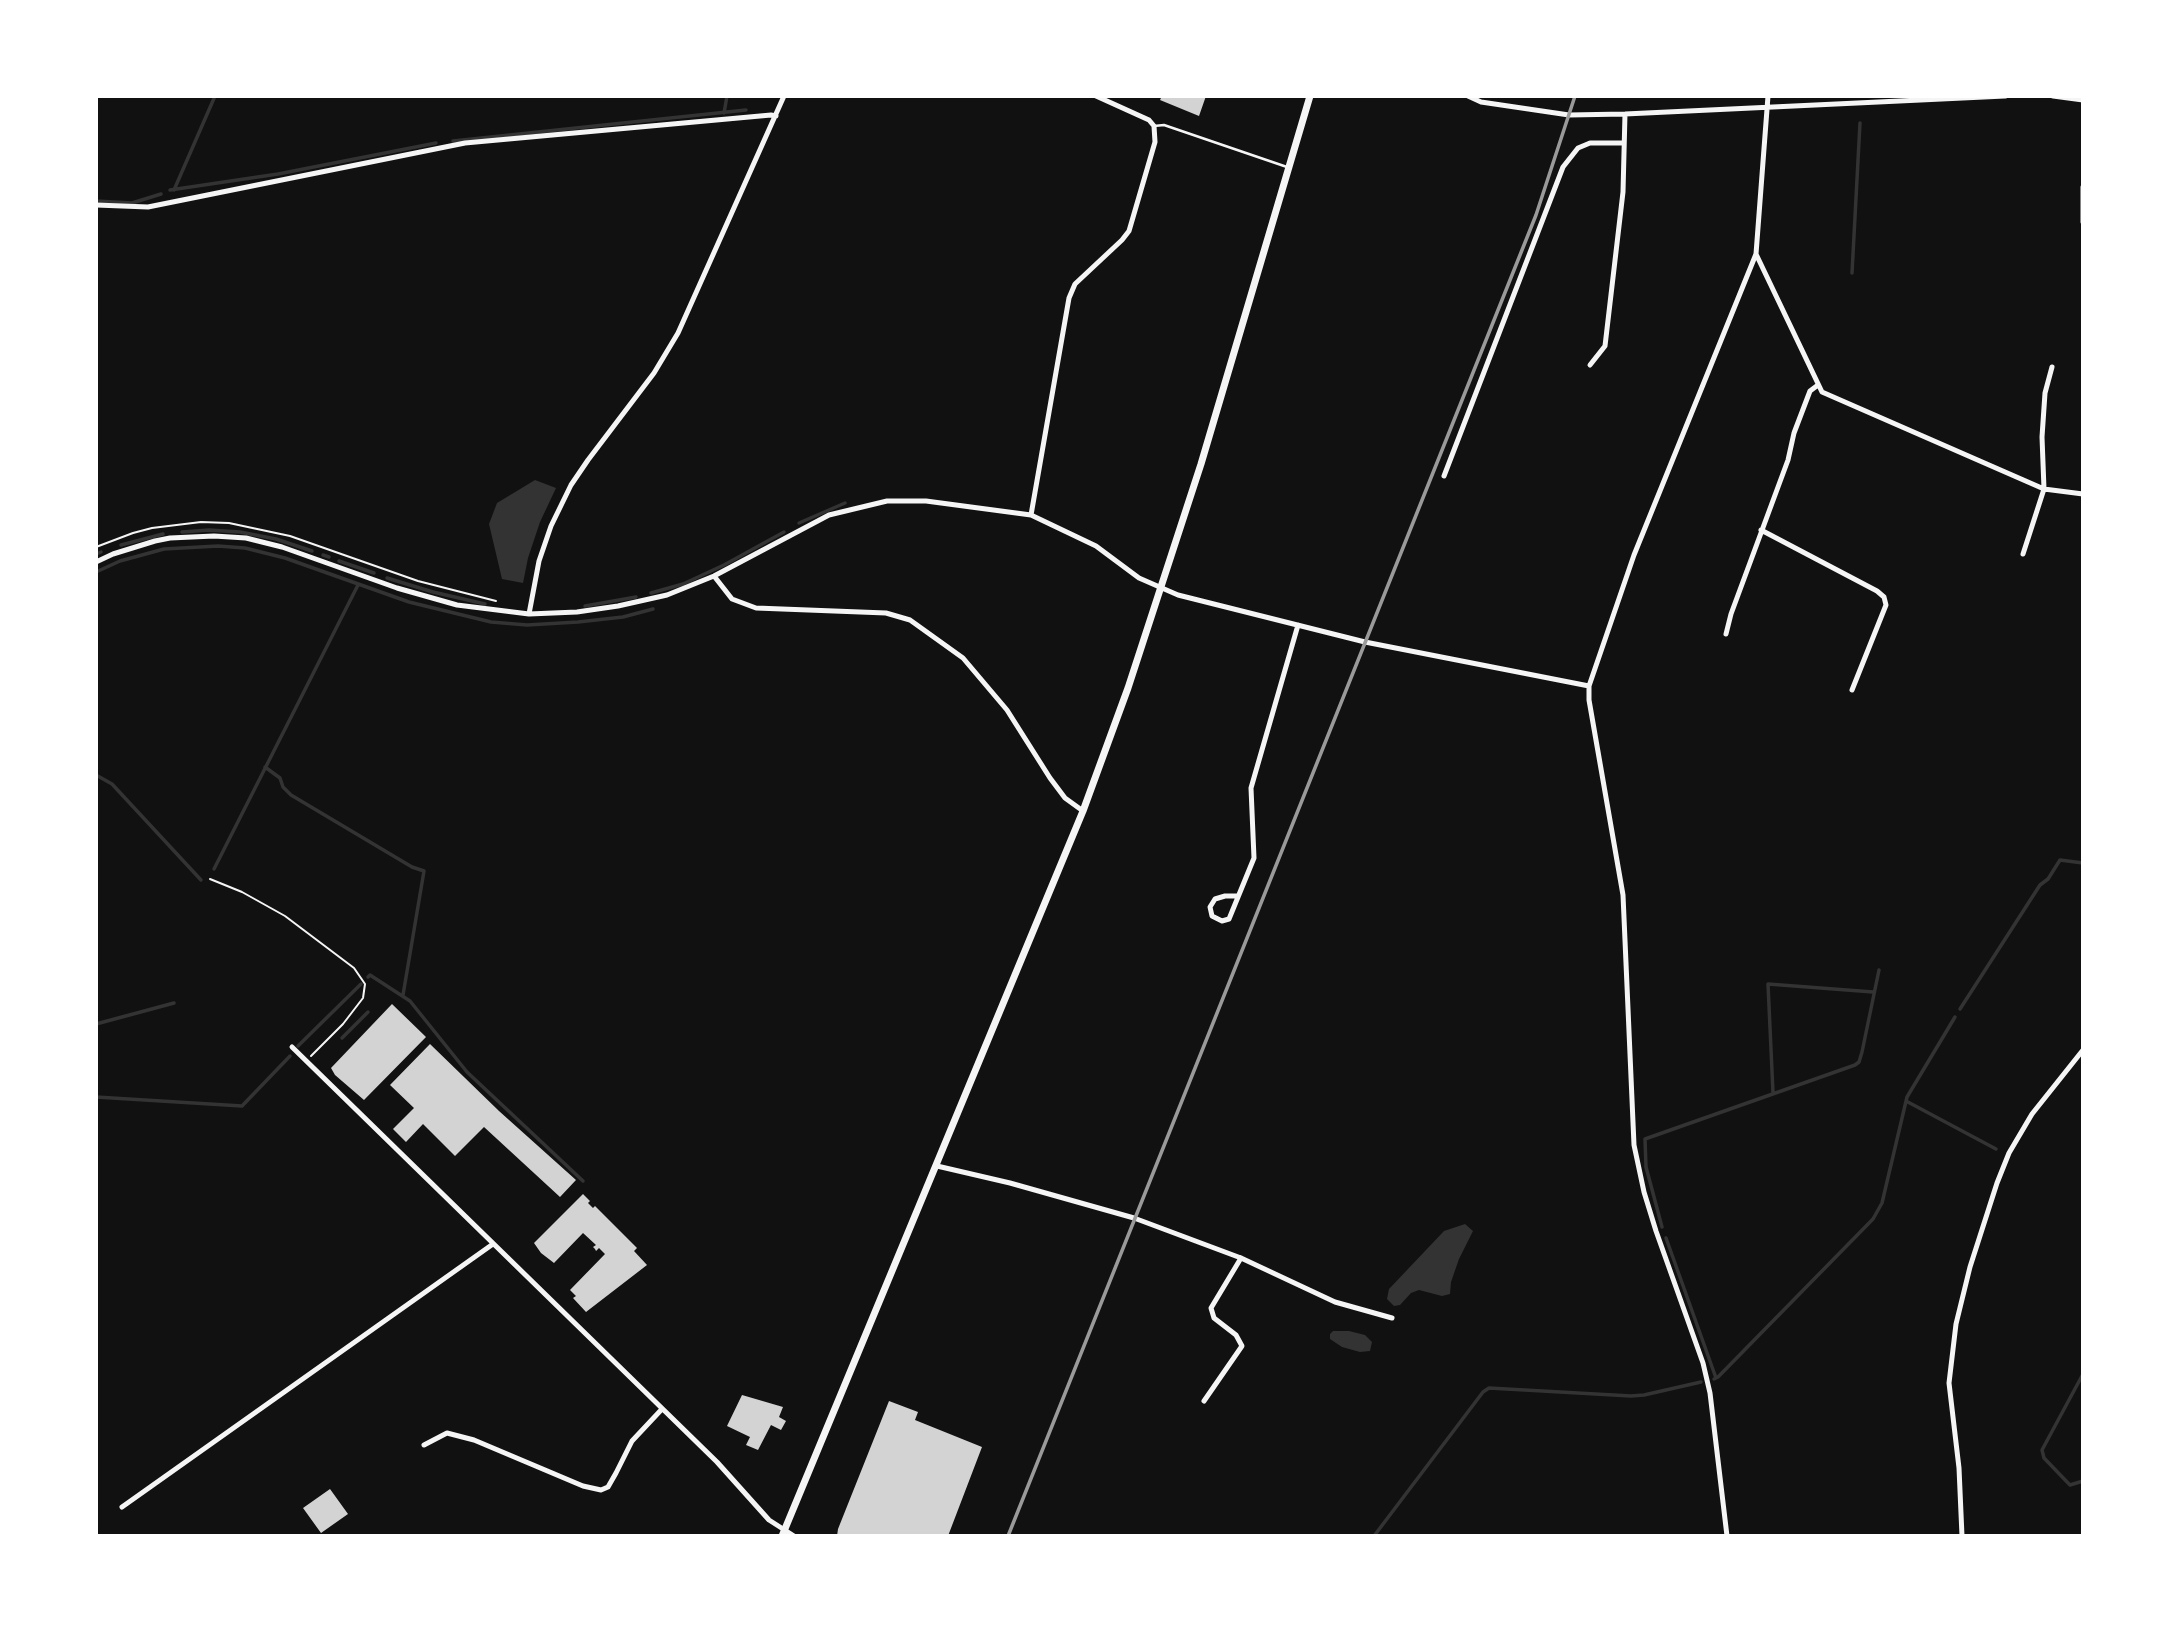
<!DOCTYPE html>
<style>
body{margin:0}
#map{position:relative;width:2179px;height:1632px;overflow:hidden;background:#111;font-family:Barlow,sans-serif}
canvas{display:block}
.frame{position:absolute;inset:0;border:98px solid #fff;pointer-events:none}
</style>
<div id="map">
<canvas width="2179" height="1632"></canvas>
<div class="frame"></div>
</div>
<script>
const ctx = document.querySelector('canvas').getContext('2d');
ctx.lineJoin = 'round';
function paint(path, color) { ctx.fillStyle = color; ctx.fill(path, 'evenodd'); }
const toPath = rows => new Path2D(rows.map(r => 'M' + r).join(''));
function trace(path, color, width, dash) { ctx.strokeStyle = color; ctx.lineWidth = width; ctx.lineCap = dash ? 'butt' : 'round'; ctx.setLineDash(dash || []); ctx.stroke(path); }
const water = toPath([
 [535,480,556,488,540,522,528,558,523,583,502,579,489,524,497,503],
 [1465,1224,1473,1231,1459,1259,1451,1282,1450,1294,1442,1296,1419,1290,1411,1293,1400,1305,1394,1306,1387,1299,1389,1289,1444,1231],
 [1333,1331,1349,1331,1365,1335,1372,1342,1370,1351,1360,1352,1342,1347,1330,1339,1330,1334]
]);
const stream = toPath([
 [724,113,727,96],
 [453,141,746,110],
 [170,190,278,174,436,143],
 [174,190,215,96],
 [96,201,132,203,161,194],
 [1852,273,1860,123],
 [799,523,845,503],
 [182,532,209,530,240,532,276,539,312,551],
 [121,545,163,534],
 [96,554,101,552],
 [323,555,329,557],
 [339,561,374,573],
 [96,572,120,561,164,549,218,546,245,548,285,558,409,602,491,622,527,625,578,622,623,617,653,609],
 [387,578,433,592,485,604],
 [651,593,683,584,724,565,784,532],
 [585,606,636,597],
 [265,767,280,778,283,787,291,795,412,867,424,871,403,995],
 [96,775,112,784,201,880],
 [214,869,358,585],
 [368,977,370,975,410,1001,467,1072,583,1181],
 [1960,1009,2040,885,2048,879,2060,860,2083,863],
 [96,1024,174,1003],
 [342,1038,368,1012],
 [298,1046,361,984],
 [1773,1093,1768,984,1873,992],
 [96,1097,242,1106,290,1056],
 [1906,1101,1996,1149],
 [1662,1227,1646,1167,1645,1139,1855,1065,1859,1062,1862,1052,1879,970],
 [1666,1238,1716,1378],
 [2083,1374,2042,1450,2044,1458,2070,1485,2083,1481],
 [1714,1379,1718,1377,1873,1219,1882,1203,1907,1097,1955,1017],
 [1374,1536,1483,1392,1489,1388,1631,1396,1644,1395,1701,1382]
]);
const building = toPath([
 [1162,96,1206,96,1199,116,1160,100],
 [392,1004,426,1037,364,1100,335,1075,331,1068],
 [430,1044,499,1111,576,1180,560,1197,484,1127,455,1156,423,1124,406,1142,393,1129,414,1108,390,1085],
 [583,1194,590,1201,588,1203,593,1208,595,1206,637,1248,634,1251,647,1265,586,1312,573,1298,576,1296,570,1290,605,1254,599,1248,596,1251,595,1249,593,1247,596,1245,583,1233,554,1263,541,1253,534,1243],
 [742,1395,783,1407,779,1417,786,1421,781,1430,771,1425,758,1450,746,1445,750,1437,727,1426],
 [889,1401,918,1412,915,1420,982,1447,948,1536,837,1536,838,1529],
 [330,1489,348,1514,321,1533,303,1508]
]);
const path = toPath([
 [96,547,133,533,152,528,201,522,229,523,290,536,418,581,496,601],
 [210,879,242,892,285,916,354,968,365,984,363,998,343,1024,311,1056]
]);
const service = toPath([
 [1154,126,1164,125,1287,167]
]);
const minor = toPath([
 [1468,96,1481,102,1569,115,1625,114,2005,96],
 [2053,96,2083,100],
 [2083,187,2083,222],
 [96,205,148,207,465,143,771,115,776,116],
 [1756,254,1822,392,2044,489,2083,494],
 [1590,365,1605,346,1623,192,1625,114],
 [1444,476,1563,167,1578,148,1590,143,1624,143],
 [1031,515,1069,298,1075,284,1122,240,1129,231,1155,142,1154,126,1149,120,1096,96],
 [1761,530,1877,591,1884,597,1886,605,1852,690],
 [2023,554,2044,489,2042,437,2045,393,2052,367],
 [96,562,113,554,155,541,170,538,214,536,246,538,282,547,397,588,457,605,529,614,577,612,618,606,667,595,714,576,829,515,887,501,926,501,1031,515,1096,546,1139,578,1178,595,1365,642,1589,686],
 [714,576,732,599,756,608,886,613,910,620,963,658,1007,710,1050,778,1065,798,1083,811],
 [529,614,539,561,551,526,571,485,588,460,654,373,678,333,784,96],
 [1726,634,1731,614,1788,460,1794,433,1810,391,1818,385],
 [1238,896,1225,896,1215,899,1210,907,1212,916,1222,921,1229,919,1254,858,1251,788,1298,625],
 [292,1047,717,1462,769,1520,794,1536],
 [937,1166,1010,1183,1134,1218,1241,1258,1335,1302,1392,1318],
 [1204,1401,1242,1346,1236,1335,1214,1318,1211,1308,1241,1258],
 [424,1445,447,1433,474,1440,583,1486,601,1490,608,1487,616,1473,632,1441,662,1409],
 [122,1507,493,1244],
 [1727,1536,1710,1393,1703,1363,1656,1231,1644,1192,1634,1145,1623,895,1589,700,1589,686,1634,555,1756,254,1768,96],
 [1962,1536,1959,1468,1949,1383,1956,1324,1970,1267,1997,1183,2009,1153,2032,1114,2083,1050]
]);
const secondary = toPath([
 [782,1536,1083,811,1128,688,1201,464,1310,96]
]);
const rail = toPath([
 [1008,1536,1536,215,1575,96]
]);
paint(water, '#333');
trace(stream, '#333', 3.5);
paint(building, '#d3d3d3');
trace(path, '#f5f5f5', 2);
trace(service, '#f5f5f5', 2.5);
trace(minor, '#f5f5f5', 5);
trace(secondary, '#f5f5f5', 7);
trace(rail, '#9a9a9a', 3.5);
</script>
